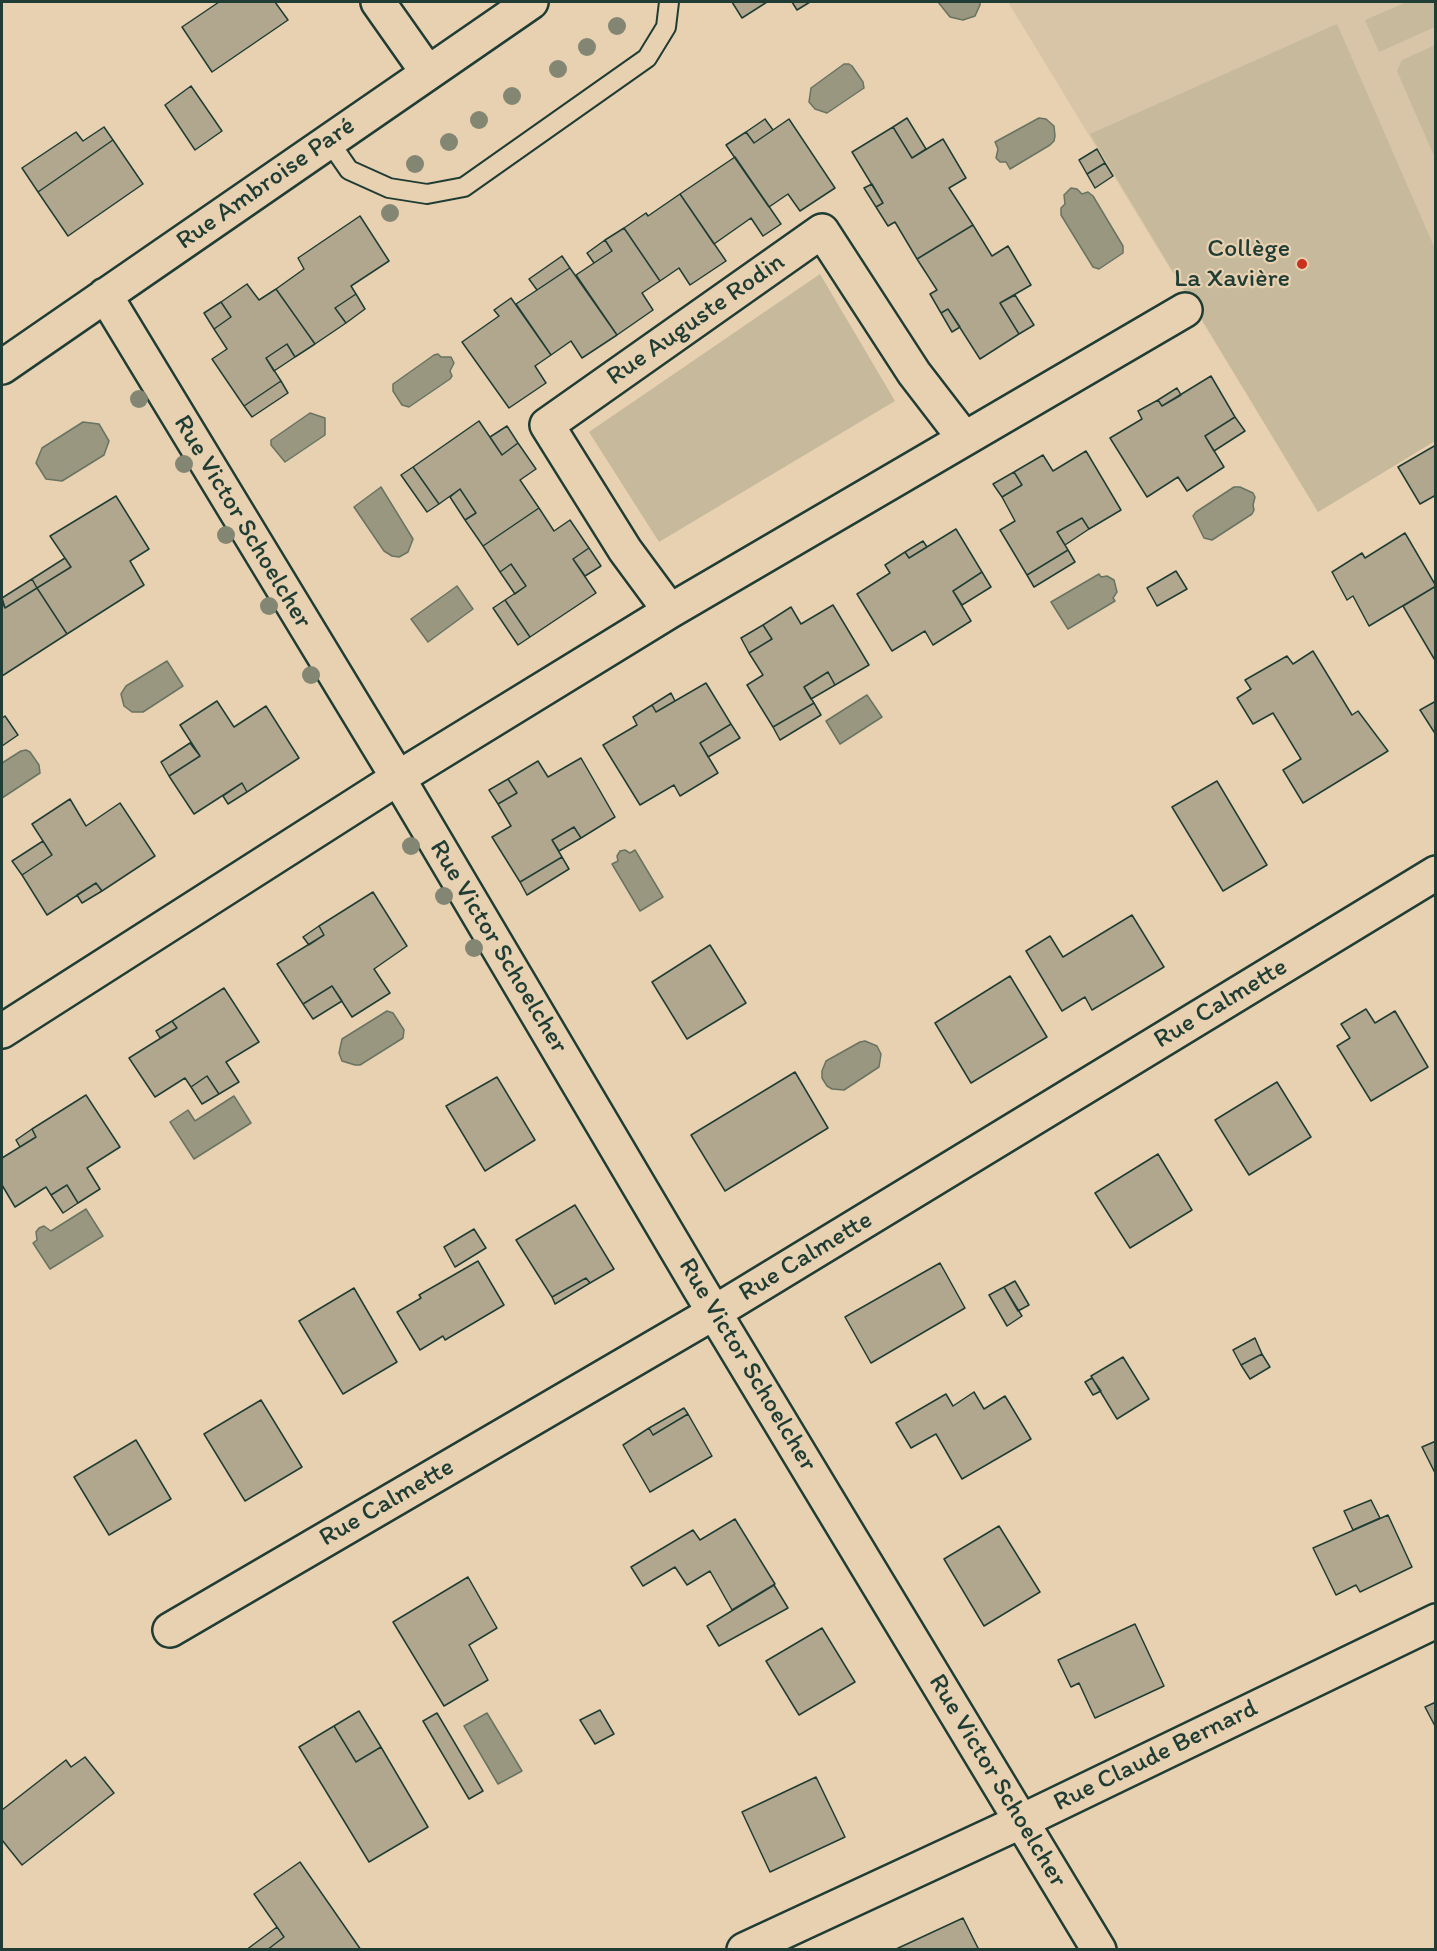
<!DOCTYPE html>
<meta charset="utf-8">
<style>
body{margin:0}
#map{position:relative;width:1437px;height:1951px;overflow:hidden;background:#e8d1b1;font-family:Itim,sans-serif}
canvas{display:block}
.frame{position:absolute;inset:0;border:3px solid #1f3d34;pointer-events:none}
</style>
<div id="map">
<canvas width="1437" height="1951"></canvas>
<div class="frame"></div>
</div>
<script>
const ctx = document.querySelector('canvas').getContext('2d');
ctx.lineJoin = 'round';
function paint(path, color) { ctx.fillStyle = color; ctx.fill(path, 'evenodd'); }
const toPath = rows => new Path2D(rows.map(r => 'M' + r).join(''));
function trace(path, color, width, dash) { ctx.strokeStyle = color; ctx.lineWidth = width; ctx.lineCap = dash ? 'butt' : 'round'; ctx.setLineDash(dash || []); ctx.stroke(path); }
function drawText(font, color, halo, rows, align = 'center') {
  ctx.font = font + ' Itim,sans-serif'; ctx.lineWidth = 4.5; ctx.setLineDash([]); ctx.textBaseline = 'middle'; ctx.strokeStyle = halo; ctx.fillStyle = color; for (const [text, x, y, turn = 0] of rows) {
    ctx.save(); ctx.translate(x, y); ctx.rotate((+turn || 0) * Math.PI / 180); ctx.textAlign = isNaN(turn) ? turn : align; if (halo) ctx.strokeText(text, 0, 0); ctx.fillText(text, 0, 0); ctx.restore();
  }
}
const built = toPath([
 [1008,2,1435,2,1435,441,1318,512]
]);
const green = toPath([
 [1407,2,1435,2,1435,27,1379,52,1365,20],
 [1337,24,1435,249,1435,441,1318,512,1090,134],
 [1435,45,1435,158,1397,71,1402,60],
 [820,274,895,401,659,542,589,432]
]);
const water = toPath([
 [938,2,980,2,980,5,975,16,963,20,950,17,938,2],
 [844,64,849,64,852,66,863,82,864,88,827,113,815,109,809,102,811,88,844,64],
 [1039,118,1046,119,1054,126,1055,136,1054,141,1050,145,1010,169,1006,162,1000,162,996,158,998,149,995,142,1039,118],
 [1071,188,1077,189,1082,194,1088,192,1093,196,1123,246,1123,253,1099,269,1093,267,1061,215,1061,208,1065,204,1064,195,1071,188],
 [438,354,441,357,451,357,454,363,450,371,452,376,450,379,409,407,402,405,393,391,393,384,434,355,438,354],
 [310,413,325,418,325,435,285,462,271,445,271,440,310,413],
 [83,422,99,424,109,441,104,455,62,481,46,479,36,463,42,448,83,422],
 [381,487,413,539,408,552,399,557,392,556,384,551,354,507,381,487],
 [1234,487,1240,487,1253,493,1255,497,1253,505,1254,510,1252,514,1212,540,1204,538,1193,516,1196,512,1234,487],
 [1099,574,1101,577,1107,576,1114,580,1117,592,1113,598,1115,601,1068,629,1051,602,1099,574],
 [457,586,473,609,428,642,411,619,457,586],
 [167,661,183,686,143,712,132,712,124,706,121,694,126,686,167,661],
 [867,695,882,717,840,744,826,721,867,695],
 [26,750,30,752,39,765,40,773,2,798,2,763,21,751,26,750],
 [625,850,630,853,635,850,663,897,640,911,612,864,618,861,617,856,620,851,625,850],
 [387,1011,393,1013,404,1030,403,1038,360,1065,355,1065,342,1061,339,1053,342,1039,387,1011],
 [865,1041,877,1046,881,1054,879,1067,844,1090,832,1089,827,1086,822,1078,822,1071,826,1061,860,1042,865,1041],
 [234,1096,251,1123,194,1159,170,1122,188,1110,195,1121,234,1096],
 [86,1209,103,1236,50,1269,33,1243,37,1240,36,1232,39,1228,44,1226,51,1231,86,1209],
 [487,1713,522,1771,498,1784,464,1726,487,1713]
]);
const building = toPath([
 [219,2,275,2,288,20,212,72,182,27,219,2],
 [732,2,767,2,742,18,732,2],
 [792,2,810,2,797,10,792,2],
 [191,86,222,131,195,150,165,105,191,86],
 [907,118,926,149,912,158,893,127,907,118],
 [765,119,773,130,754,143,746,132,765,119],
 [789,119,835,188,800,211,788,194,769,207,726,145,746,132,754,143,789,119],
 [104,127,113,140,38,192,22,168,76,132,83,141,104,127],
 [893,127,912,158,943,139,966,178,949,188,973,225,917,259,895,222,888,226,876,207,883,203,852,152,893,127],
 [113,140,143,184,68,236,38,192,113,140],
 [1097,149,1105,163,1087,174,1079,160,1097,149],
 [735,157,781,224,763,236,751,218,714,244,680,194,735,157],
 [1105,163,1113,176,1095,188,1087,174,1105,163],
 [872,184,883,203,876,207,864,188,872,184],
 [680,194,726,261,690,285,679,268,660,281,624,228,646,213,648,216,680,194],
 [360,216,389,261,351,286,356,294,335,308,346,323,315,344,276,289,304,269,298,258,360,216],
 [973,225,992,256,1008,246,1031,285,1000,303,1019,334,980,359,948,309,941,313,930,294,937,290,917,259,973,225],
 [624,228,660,281,642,293,653,310,617,335,576,275,612,251,605,240,624,228],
 [605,240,612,251,594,263,587,253,605,240],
 [562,256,570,268,537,290,529,279,562,256],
 [570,268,617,335,582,358,571,341,551,355,516,304,570,268],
 [247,284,259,300,276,289,315,344,295,357,287,344,266,358,281,381,244,406,212,359,227,349,214,329,231,317,221,302,247,284],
 [356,294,365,309,346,323,335,308,356,294],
 [1015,295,1034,325,1019,334,1000,303,1015,295],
 [511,298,551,355,535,366,546,383,509,408,462,342,499,316,494,310,511,298],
 [221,302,231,317,214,329,204,313,221,302],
 [948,309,960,327,952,332,941,313,948,309],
 [287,344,295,357,274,371,266,358,287,344],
 [1211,376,1235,417,1205,436,1224,467,1187,491,1178,477,1147,497,1110,438,1142,419,1138,411,1158,400,1162,406,1211,376],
 [281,381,288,393,252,417,244,406,281,381],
 [1177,388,1181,395,1162,406,1158,400,1177,388],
 [1235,417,1245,431,1214,451,1205,436,1235,417],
 [479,421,502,455,518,443,536,469,520,480,539,508,483,546,465,520,476,513,460,489,439,504,413,467,479,421],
 [507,426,518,443,502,455,490,437,507,426],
 [1436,445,1436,495,1420,504,1398,467,1436,445],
 [1086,451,1121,510,1089,529,1082,518,1057,532,1068,550,1027,575,1000,530,1015,521,1002,497,1022,485,1014,472,1043,455,1053,471,1086,451],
 [413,467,439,504,427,512,401,475,413,467],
 [1014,472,1022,485,1002,497,993,484,1014,472],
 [460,489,476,513,465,520,450,497,460,489],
 [116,496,149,549,130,561,144,585,67,634,37,588,71,567,50,536,116,496],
 [539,508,554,531,570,520,589,548,573,559,596,593,530,637,505,600,526,586,511,564,500,572,483,546,539,508],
 [1082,518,1089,529,1065,545,1057,532,1082,518],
 [956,529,982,572,953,591,971,621,933,645,925,631,892,651,857,594,890,573,885,565,905,552,909,558,956,529],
 [1405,533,1436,586,1369,626,1353,596,1347,600,1332,572,1362,553,1365,558,1405,533],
 [923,541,927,547,909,558,905,552,923,541],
 [589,548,601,566,585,576,573,559,589,548],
 [1068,550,1075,562,1034,587,1027,575,1068,550],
 [65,558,71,567,37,588,32,579,65,558],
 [511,564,526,586,515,594,500,572,511,564],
 [1176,571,1187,589,1157,606,1147,588,1176,571],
 [982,572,991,587,962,605,953,591,982,572],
 [32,579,37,588,5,608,2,598,32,579],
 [1436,586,1436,662,1403,606,1436,586],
 [37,588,67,634,2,676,2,602,5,608,37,588],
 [505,600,530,637,518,645,493,608,505,600],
 [833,605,869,665,835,685,828,672,804,687,814,703,773,727,747,685,763,675,749,653,772,639,763,625,791,607,801,624,833,605],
 [763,625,772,639,749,653,741,638,763,625],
 [1313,651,1352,715,1358,711,1388,751,1303,803,1283,770,1301,759,1273,713,1253,724,1237,698,1251,689,1245,680,1287,656,1293,664,1313,651],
 [828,672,835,685,811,699,804,687,828,672],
 [706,683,731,724,700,743,718,773,680,796,674,785,640,805,603,745,637,725,633,717,652,705,656,712,706,683],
 [671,693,675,701,656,712,652,705,671,693],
 [217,701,234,727,266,706,299,758,247,792,242,783,194,814,169,776,200,756,180,725,217,701],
 [1436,701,1436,735,1420,710,1436,701],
 [814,703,821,715,780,740,773,727,814,703],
 [5,716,18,735,2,746,2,718,5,716],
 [731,724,740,738,708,757,700,743,731,724],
 [190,743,200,756,169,776,161,762,190,743],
 [581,758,615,817,581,838,574,827,552,840,562,857,520,882,492,837,511,826,498,804,517,793,508,779,538,761,548,777,581,758],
 [508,779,517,793,498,804,489,790,508,779],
 [1217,781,1267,865,1223,891,1172,807,1217,781],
 [242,783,247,792,228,804,223,796,242,783],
 [70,799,86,826,120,803,155,856,102,891,96,883,47,915,22,875,52,855,32,824,70,799],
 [574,827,581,838,559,851,552,840,574,827],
 [43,841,52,855,22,875,12,861,43,841],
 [562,857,569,869,527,895,520,882,562,857],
 [96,883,102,891,82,903,77,895,96,883],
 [373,892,407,946,374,969,390,993,352,1017,332,986,303,1004,277,964,324,935,319,926,373,892],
 [1132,915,1164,967,1092,1010,1085,997,1062,1011,1026,951,1050,936,1063,957,1132,915],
 [319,926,324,935,309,945,303,937,319,926],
 [710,945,746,1003,687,1039,652,982,710,945],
 [1010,976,1047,1037,971,1083,935,1023,1010,976],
 [332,986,342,1001,313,1019,303,1004,332,986],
 [224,988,259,1042,226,1062,239,1082,219,1094,207,1076,191,1087,185,1078,155,1097,129,1058,177,1028,172,1021,224,988],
 [1366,1009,1375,1023,1395,1011,1428,1067,1371,1101,1337,1046,1350,1038,1341,1024,1366,1009],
 [172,1021,177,1028,160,1038,156,1031,172,1021],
 [795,1072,828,1128,725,1191,691,1135,795,1072],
 [207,1076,219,1094,202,1104,191,1087,207,1076],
 [497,1077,535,1140,485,1171,446,1106,497,1077],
 [1277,1082,1311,1137,1249,1175,1215,1120,1277,1082],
 [86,1095,120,1147,87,1168,100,1189,78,1203,67,1185,51,1195,46,1187,15,1207,2,1185,2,1158,36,1137,32,1129,86,1095],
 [32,1129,36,1137,20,1147,16,1140,32,1129],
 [1158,1154,1192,1210,1130,1248,1095,1193,1158,1154],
 [67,1185,78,1203,63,1213,51,1195,67,1185],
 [575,1205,614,1269,590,1283,586,1278,552,1297,516,1240,575,1205],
 [474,1229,486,1248,455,1267,444,1247,474,1229],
 [478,1261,504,1305,445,1340,443,1336,420,1350,397,1312,421,1298,419,1295,478,1261],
 [940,1263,965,1308,871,1363,845,1317,940,1263],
 [586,1278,590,1283,555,1304,552,1297,586,1278],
 [1015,1281,1029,1305,1018,1311,1004,1287,1015,1281],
 [1004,1287,1022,1316,1007,1326,989,1295,1004,1287],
 [354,1288,397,1362,343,1394,299,1321,354,1288],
 [1255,1338,1262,1354,1241,1365,1233,1350,1255,1338],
 [1262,1354,1270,1367,1250,1379,1241,1365,1262,1354],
 [1123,1357,1149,1399,1117,1419,1091,1376,1123,1357],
 [1092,1378,1101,1391,1093,1395,1085,1382,1092,1378],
 [974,1392,984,1409,1005,1396,1031,1439,962,1479,936,1434,911,1448,896,1423,946,1394,953,1406,974,1392],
 [261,1400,302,1467,245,1501,204,1434,261,1400],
 [684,1408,688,1414,653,1435,649,1428,684,1408],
 [688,1414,712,1456,650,1492,623,1445,649,1428,653,1435,688,1414],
 [136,1440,171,1499,109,1535,74,1477,136,1440],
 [1436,1441,1436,1475,1422,1447,1436,1441],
 [1371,1500,1380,1518,1353,1530,1344,1511,1371,1500],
 [1388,1515,1412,1567,1360,1592,1356,1585,1336,1595,1313,1548,1388,1515],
 [735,1519,775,1584,732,1610,710,1571,687,1585,675,1567,643,1586,631,1567,693,1530,700,1540,735,1519],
 [999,1526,1040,1592,984,1626,944,1559,999,1526],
 [468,1577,497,1628,469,1645,488,1680,444,1706,393,1622,468,1577],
 [774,1585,788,1608,719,1646,707,1626,774,1585],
 [1135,1624,1164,1686,1095,1718,1079,1683,1071,1687,1058,1660,1135,1624],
 [822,1628,855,1682,799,1715,766,1661,822,1628],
 [1436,1702,1436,1728,1425,1707,1436,1702],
 [600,1710,614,1734,595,1744,580,1720,600,1710],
 [359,1711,381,1747,356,1762,334,1726,359,1711],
 [437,1713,483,1791,469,1799,423,1721,437,1713],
 [334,1726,356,1762,381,1747,428,1827,369,1862,299,1747,334,1726],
 [85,1757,114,1793,22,1865,2,1840,2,1810,66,1760,71,1767,85,1757],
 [816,1777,845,1837,770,1872,742,1812,816,1777],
 [300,1862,361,1950,267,1950,284,1937,254,1894,300,1862],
 [963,1918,979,1950,894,1950,963,1918],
 [277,1927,284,1937,267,1950,246,1950,277,1927]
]);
const service = toPath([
 [329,141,349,170,389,188,427,194,464,187,647,58,666,27,669,2]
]);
const minor = toPath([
 [378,2,428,73],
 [105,295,398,778,700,1289,1099,1950],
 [2,367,531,2],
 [670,611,625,550,547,425,822,231,914,373,964,438],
 [2,1031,398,778,670,611,1185,310],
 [170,1630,715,1312,1436,873],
 [744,1950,1022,1821,1436,1621]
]);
const trees = [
 [617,26],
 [587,47],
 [558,69],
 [512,96],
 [479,120],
 [449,142],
 [415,164],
 [390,213],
 [139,399],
 [184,464],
 [226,535],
 [269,606],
 [311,675],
 [411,846],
 [444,896],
 [474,948]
];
const markers = [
 [1302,264,6,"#c8321e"]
];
const streetNames = [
 ["Rue Ambroise Paré",266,184,-35],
 ["Rue Auguste Rodin",696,320,-35],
 ["Rue Victor Schoelcher",242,522,59],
 ["Rue Victor Schoelcher",498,947,59],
 ["Rue Calmette",1221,1004,-31],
 ["Rue Calmette",806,1257,-31],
 ["Rue Victor Schoelcher",747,1365,59],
 ["Rue Calmette",387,1503,-30],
 ["Rue Claude Bernard",1156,1756,-26],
 ["Rue Victor Schoelcher",997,1781,59]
];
const poiNames = [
 ["Collège",1290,249],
 ["La Xavière",1290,279]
];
paint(built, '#d8c4a6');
paint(green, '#c7b99c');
paint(water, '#999780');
trace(water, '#687362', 1.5);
paint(building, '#b1a78e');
trace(building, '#1f3d34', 1.5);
trace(service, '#1f3d34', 22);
trace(minor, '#1f3d34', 38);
trace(service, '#e8d1b1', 18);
trace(minor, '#e8d1b1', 33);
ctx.fillStyle = '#838672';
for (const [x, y] of trees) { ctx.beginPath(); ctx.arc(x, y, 9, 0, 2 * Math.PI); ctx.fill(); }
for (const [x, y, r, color] of markers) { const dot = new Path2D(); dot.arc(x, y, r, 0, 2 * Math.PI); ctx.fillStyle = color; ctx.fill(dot); trace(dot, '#e8d1b1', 2); }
drawText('26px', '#1f3d34', '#e8d1b1', streetNames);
drawText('26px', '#1f3d34', '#e8d1b1', poiNames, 'right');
</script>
